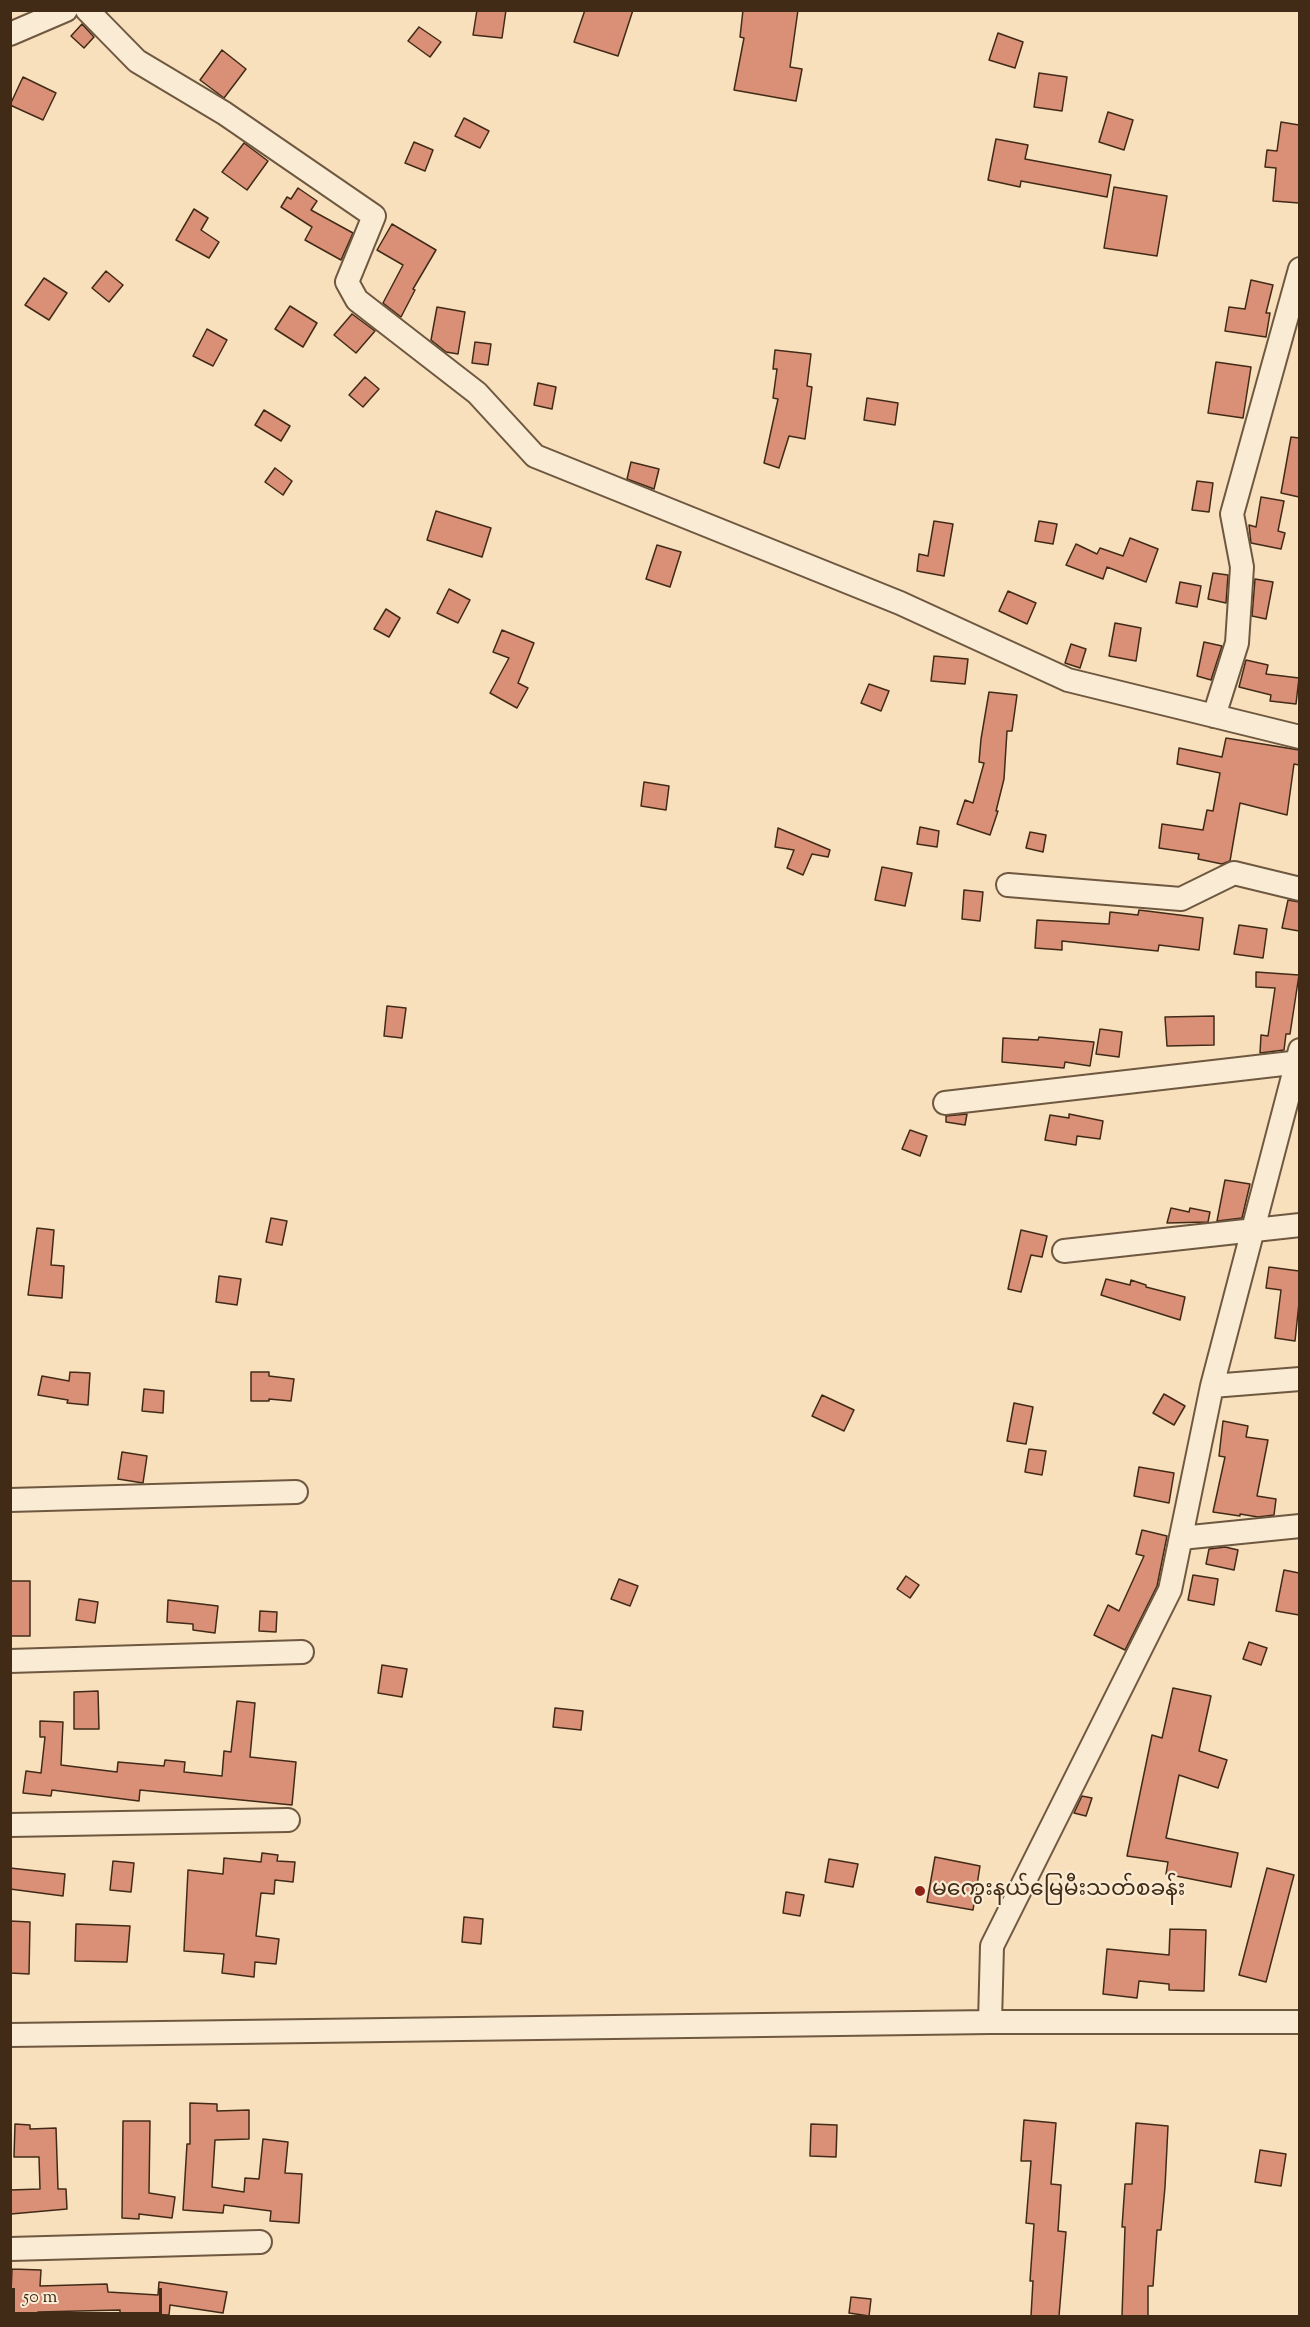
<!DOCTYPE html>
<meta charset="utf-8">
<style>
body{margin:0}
#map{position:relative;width:1310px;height:2327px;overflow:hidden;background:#f8e0bd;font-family:"Sorts Mill Goudy",serif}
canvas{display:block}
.frame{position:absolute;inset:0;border:12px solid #412b17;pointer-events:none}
.scale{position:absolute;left:12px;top:2288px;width:150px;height:27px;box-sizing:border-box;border:3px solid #412b17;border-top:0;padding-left:8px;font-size:18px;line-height:21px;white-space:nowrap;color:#412b17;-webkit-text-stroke:4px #faebd4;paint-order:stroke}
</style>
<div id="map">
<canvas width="1310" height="2327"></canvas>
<div class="frame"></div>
<div class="scale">50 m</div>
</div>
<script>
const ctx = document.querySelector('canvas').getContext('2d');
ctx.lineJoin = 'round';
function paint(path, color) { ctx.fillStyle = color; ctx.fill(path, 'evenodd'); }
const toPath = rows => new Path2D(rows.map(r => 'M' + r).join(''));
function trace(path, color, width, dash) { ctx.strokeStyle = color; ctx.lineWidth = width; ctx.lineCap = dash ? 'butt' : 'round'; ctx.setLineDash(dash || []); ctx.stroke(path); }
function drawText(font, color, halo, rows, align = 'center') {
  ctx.font = font + ' "Sorts Mill Goudy","Noto Sans Myanmar",serif'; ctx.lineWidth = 4.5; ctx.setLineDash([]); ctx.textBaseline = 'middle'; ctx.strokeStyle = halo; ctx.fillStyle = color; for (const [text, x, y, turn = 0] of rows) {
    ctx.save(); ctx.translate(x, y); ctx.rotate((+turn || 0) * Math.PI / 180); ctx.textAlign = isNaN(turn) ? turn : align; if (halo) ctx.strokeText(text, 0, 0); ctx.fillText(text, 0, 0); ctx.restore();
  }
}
const building = toPath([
 [477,10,506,10,502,38,473,35,477,10],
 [585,10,633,10,618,56,574,42,585,10],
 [743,10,798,10,790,67,802,69,796,101,734,90,744,38,740,37,743,10],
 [82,24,94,37,84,48,71,36,82,24],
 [419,27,441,42,430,57,408,41,419,27],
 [998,33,1023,42,1015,68,989,60,998,33],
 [222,50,246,69,224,98,200,80,222,50],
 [1039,73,1067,77,1062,111,1034,107,1039,73],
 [23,77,56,93,43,120,10,105,23,77],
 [1108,112,1133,120,1124,150,1099,142,1108,112],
 [464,118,489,131,480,148,455,136,464,118],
 [1281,122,1299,125,1299,203,1273,201,1276,168,1265,167,1267,150,1277,151,1281,122],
 [996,139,1028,145,1025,159,1111,175,1107,197,1021,181,1020,187,988,180,996,139],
 [414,142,433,150,425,171,405,163,414,142],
 [244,143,268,161,247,190,222,172,244,143],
 [1114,187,1167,196,1157,256,1104,248,1114,187],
 [298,188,317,201,311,210,353,233,341,260,305,240,312,227,281,207,287,197,291,199,298,188],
 [194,209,208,218,201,230,219,242,209,258,176,240,194,209],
 [392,224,436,250,413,289,415,290,401,317,383,303,403,265,377,250,392,224],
 [106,271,123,285,109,302,92,288,106,271],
 [44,278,67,293,49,320,25,305,44,278],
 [1251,280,1273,285,1266,313,1270,313,1266,337,1225,331,1229,307,1245,309,1251,280],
 [290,306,317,323,303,347,275,329,290,306],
 [437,307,465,312,458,354,446,352,431,340,437,307],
 [352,314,375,331,356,353,334,335,352,314],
 [207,329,227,340,213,366,193,356,207,329],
 [475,342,491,344,488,365,472,363,475,342],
 [775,350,811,354,807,386,812,387,805,439,789,436,779,468,764,463,778,399,773,398,777,369,773,369,775,350],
 [1216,362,1251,367,1243,418,1208,413,1216,362],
 [365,377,379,389,363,407,349,395,365,377],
 [538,383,556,387,552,409,534,405,538,383],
 [867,398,898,403,895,425,864,420,867,398],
 [264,410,290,426,281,441,255,425,264,410],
 [1291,437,1299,438,1299,497,1281,493,1291,437],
 [631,462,659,469,654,489,627,479,631,462],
 [275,468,292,481,283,495,265,482,275,468],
 [1197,481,1213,483,1209,512,1192,510,1197,481],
 [1261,497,1284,501,1278,531,1285,533,1281,549,1251,543,1249,525,1256,527,1261,497],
 [436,511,491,528,482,557,427,540,436,511],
 [934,521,953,524,944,576,917,571,919,554,928,556,934,521],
 [1039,521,1057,524,1053,544,1035,541,1039,521],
 [1130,538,1158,549,1146,582,1107,567,1103,579,1066,565,1076,544,1097,554,1100,548,1123,556,1130,538],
 [657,545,681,552,670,587,646,579,657,545],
 [1213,573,1228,575,1226,603,1208,599,1213,573],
 [1255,579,1273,582,1266,619,1252,616,1255,579],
 [1180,582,1201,586,1197,607,1176,603,1180,582],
 [449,589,470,600,458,623,437,613,449,589],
 [1008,591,1036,603,1027,624,999,611,1008,591],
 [386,609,400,618,389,637,374,629,386,609],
 [1115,623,1141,628,1136,661,1109,656,1115,623],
 [502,630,534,643,518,683,528,688,517,708,490,693,509,658,493,652,502,630],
 [1204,642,1222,646,1211,680,1197,676,1204,642],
 [1071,644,1086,649,1080,668,1065,663,1071,644],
 [934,656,968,659,965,684,931,681,934,656],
 [1246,660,1268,665,1266,674,1299,678,1296,704,1270,701,1271,695,1239,687,1246,660],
 [869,684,889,691,881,711,861,703,869,684],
 [989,692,1017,695,1012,731,1007,731,1004,779,996,811,998,811,990,835,957,824,965,800,973,803,984,763,979,762,981,739,989,692],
 [1226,738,1299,750,1299,765,1294,764,1287,815,1240,803,1230,861,1222,864,1198,859,1199,854,1159,848,1162,824,1203,830,1207,810,1213,811,1220,773,1177,764,1179,748,1222,757,1226,738],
 [644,782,669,786,666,810,641,806,644,782],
 [920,827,939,831,937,847,917,844,920,827],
 [778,828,830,850,828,857,812,854,803,875,787,868,794,850,775,847,778,828],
 [1030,832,1046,835,1043,852,1026,848,1030,832],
 [882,867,912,873,905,906,875,900,882,867],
 [964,890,983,892,980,921,962,919,964,890],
 [1288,900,1299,902,1299,931,1282,928,1288,900],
 [1139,910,1203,918,1199,950,1159,945,1158,951,1062,941,1062,950,1035,948,1037,920,1109,924,1110,912,1138,915,1139,910],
 [1239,925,1267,929,1263,958,1234,954,1239,925],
 [1256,972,1299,975,1290,1034,1286,1034,1284,1050,1260,1053,1261,1035,1268,1036,1275,988,1256,987,1256,972],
 [387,1006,406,1008,402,1038,384,1036,387,1006],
 [1214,1016,1214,1045,1167,1046,1165,1017,1214,1016],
 [1100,1029,1122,1032,1119,1057,1096,1054,1100,1029],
 [1039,1037,1094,1042,1090,1066,1065,1062,1064,1068,1002,1062,1003,1038,1038,1040,1039,1037],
 [967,1114,965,1125,946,1122,946,1116,967,1114],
 [1069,1114,1103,1121,1100,1139,1077,1136,1076,1145,1045,1140,1050,1115,1069,1118,1069,1114],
 [910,1130,927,1136,920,1156,902,1149,910,1130],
 [1225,1180,1250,1184,1242,1218,1217,1221,1225,1180],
 [1171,1208,1189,1212,1190,1208,1210,1212,1208,1222,1167,1223,1171,1208],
 [271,1218,287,1221,282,1245,266,1242,271,1218],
 [37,1228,54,1230,51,1265,64,1266,62,1298,28,1295,37,1228],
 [1021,1230,1047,1236,1042,1257,1031,1255,1021,1292,1008,1289,1021,1230],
 [1269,1267,1299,1271,1299,1303,1295,1341,1275,1338,1281,1290,1266,1288,1269,1267],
 [219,1276,241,1279,237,1305,216,1302,219,1276],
 [1106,1279,1130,1285,1131,1280,1146,1285,1146,1287,1185,1297,1180,1320,1101,1295,1106,1279],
 [70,1372,90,1373,88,1405,67,1403,68,1400,38,1395,42,1376,69,1381,70,1372],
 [251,1372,269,1372,269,1376,294,1379,291,1401,269,1399,269,1401,251,1401,251,1372],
 [144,1389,164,1391,163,1413,142,1411,144,1389],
 [1164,1394,1185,1406,1174,1425,1153,1413,1164,1394],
 [822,1395,854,1410,844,1431,812,1416,822,1395],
 [1014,1403,1033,1407,1026,1444,1007,1441,1014,1403],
 [1223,1421,1248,1426,1246,1437,1268,1440,1257,1496,1276,1499,1274,1515,1258,1517,1240,1514,1240,1516,1213,1512,1225,1457,1219,1456,1223,1421],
 [1029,1449,1046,1451,1042,1475,1025,1472,1029,1449],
 [122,1452,147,1456,143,1483,118,1479,122,1452],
 [1139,1467,1174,1473,1169,1503,1134,1496,1139,1467],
 [1142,1530,1167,1536,1157,1586,1125,1650,1094,1635,1108,1605,1119,1611,1144,1556,1136,1554,1142,1530],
 [1225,1547,1238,1550,1234,1570,1206,1564,1209,1549,1225,1547],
 [1284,1570,1299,1573,1299,1615,1276,1611,1284,1570],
 [1193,1575,1218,1579,1214,1605,1188,1600,1193,1575],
 [906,1576,919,1585,910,1598,897,1589,906,1576],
 [619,1579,638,1586,630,1606,611,1599,619,1579],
 [10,1581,30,1581,30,1636,10,1636,10,1581],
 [79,1599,98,1602,95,1623,76,1620,79,1599],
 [168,1600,218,1606,215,1633,193,1630,193,1624,167,1622,168,1600],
 [260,1611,277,1612,276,1632,259,1631,260,1611],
 [1249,1642,1267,1648,1261,1665,1243,1659,1249,1642],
 [382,1665,407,1669,402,1697,378,1693,382,1665],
 [1173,1688,1211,1696,1199,1751,1227,1760,1218,1788,1179,1775,1166,1838,1238,1853,1231,1887,1166,1874,1168,1862,1127,1856,1152,1735,1162,1738,1173,1688],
 [98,1691,99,1729,74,1729,74,1692,98,1691],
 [237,1701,255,1703,250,1757,296,1762,292,1805,140,1790,139,1801,52,1790,51,1796,23,1793,26,1771,41,1773,45,1737,40,1737,40,1721,63,1722,61,1765,117,1772,118,1762,164,1766,165,1760,185,1762,184,1772,222,1776,224,1751,231,1752,237,1701],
 [555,1708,583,1711,581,1730,553,1727,555,1708],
 [1082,1796,1092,1798,1086,1816,1074,1813,1082,1796],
 [262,1853,278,1855,277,1861,295,1862,293,1882,275,1880,274,1894,261,1893,256,1936,279,1939,276,1964,255,1962,254,1977,222,1973,224,1954,184,1951,188,1870,223,1874,224,1858,261,1862,262,1853],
 [935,1857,980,1866,973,1910,927,1902,935,1857],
 [829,1859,858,1864,853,1887,825,1882,829,1859],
 [113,1861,134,1863,131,1892,110,1890,113,1861],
 [10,1868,65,1874,63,1896,10,1889,10,1868],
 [1267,1868,1294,1875,1266,1982,1239,1975,1267,1868],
 [786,1892,804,1895,800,1916,783,1913,786,1892],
 [464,1917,483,1919,481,1944,462,1942,464,1917],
 [10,1921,30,1922,29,1974,10,1973,10,1921],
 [76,1924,130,1926,127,1962,75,1961,76,1924],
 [1170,1929,1206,1930,1204,1991,1169,1990,1169,1984,1139,1981,1137,1998,1103,1994,1107,1949,1169,1955,1170,1929],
 [190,2103,217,2104,217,2111,249,2110,249,2139,215,2140,212,2187,244,2192,245,2178,259,2179,263,2139,288,2142,285,2173,302,2174,299,2223,270,2221,271,2211,224,2205,223,2213,183,2210,187,2144,190,2144,190,2103],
 [1024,2120,1056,2123,1051,2184,1061,2185,1058,2231,1066,2232,1059,2316,1031,2316,1033,2281,1030,2281,1034,2224,1026,2223,1031,2161,1021,2161,1024,2120],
 [123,2121,150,2121,149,2193,175,2197,172,2218,139,2214,139,2219,122,2218,123,2121],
 [1136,2123,1168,2126,1165,2187,1161,2230,1157,2230,1153,2286,1148,2286,1148,2316,1122,2316,1125,2227,1122,2227,1125,2184,1132,2184,1136,2123],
 [15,2124,30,2125,30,2129,56,2128,58,2189,66,2189,67,2209,11,2214,10,2190,40,2189,39,2157,14,2157,15,2124],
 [811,2124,837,2125,836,2157,810,2156,811,2124],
 [1260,2150,1286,2154,1281,2186,1255,2182,1260,2150],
 [12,2269,41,2270,40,2286,107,2284,108,2292,158,2295,159,2282,227,2292,223,2313,170,2305,169,2315,120,2313,120,2310,38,2312,38,2316,10,2316,12,2269],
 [851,2297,871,2299,869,2316,849,2313,851,2297]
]);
const minor = toPath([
 [87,10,137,61,224,113,374,216,347,282,357,300,477,393,535,456,900,603,1068,680,1300,737],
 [10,34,66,10],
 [1214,716,1237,643,1242,567,1232,514,1300,269],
 [1008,885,1181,899,1234,873,1300,889],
 [945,1103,1300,1062],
 [1064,1251,1300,1225],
 [1212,1386,1300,1379],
 [10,1500,296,1492],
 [1181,1538,1300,1526],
 [10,1661,302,1652],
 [10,1825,288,1820],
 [990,2022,992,1946,1170,1590,1212,1386,1300,1050],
 [10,2035,990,2022,1300,2022],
 [10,2249,260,2242]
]);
const markers = [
 [920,1891,6,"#8f2418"]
];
const poiNames = [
 ["မကွေးနယ်မြေမီးသတ်စခန်း",932,1891]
];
paint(building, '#d99077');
trace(building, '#412b17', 1.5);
trace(minor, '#6f5840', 26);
trace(minor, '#faebd4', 22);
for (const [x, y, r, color] of markers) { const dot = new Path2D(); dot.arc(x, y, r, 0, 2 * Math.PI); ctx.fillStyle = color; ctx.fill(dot); trace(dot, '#faebd4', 2); }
drawText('22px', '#412b17', '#faebd4', poiNames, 'left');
</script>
